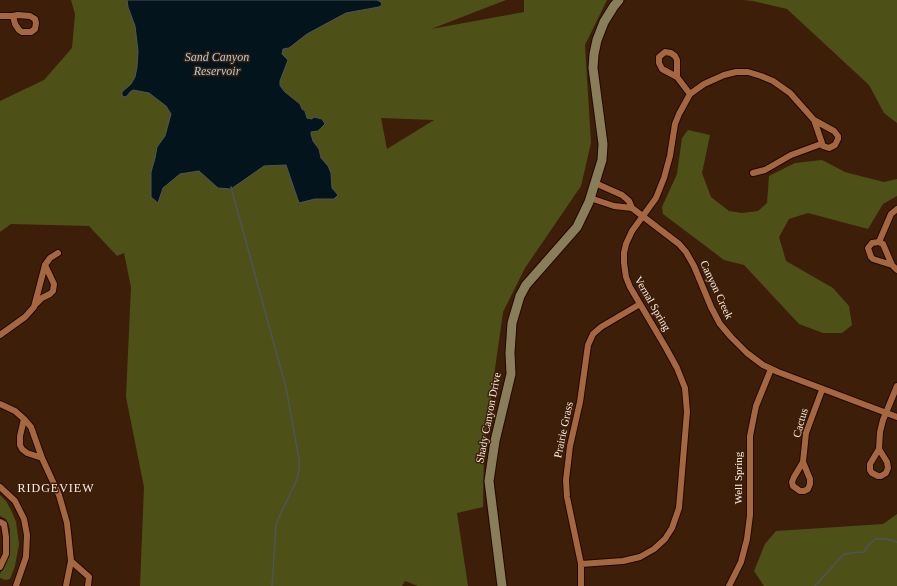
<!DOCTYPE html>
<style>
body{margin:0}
canvas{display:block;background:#3d1e09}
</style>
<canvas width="897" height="586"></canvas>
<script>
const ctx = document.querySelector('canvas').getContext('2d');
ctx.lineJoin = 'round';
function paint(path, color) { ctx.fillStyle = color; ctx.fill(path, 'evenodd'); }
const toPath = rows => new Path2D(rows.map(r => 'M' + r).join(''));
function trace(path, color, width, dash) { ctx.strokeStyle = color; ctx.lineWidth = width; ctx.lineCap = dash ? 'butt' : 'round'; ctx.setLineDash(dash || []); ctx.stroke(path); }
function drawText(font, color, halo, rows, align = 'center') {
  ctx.font = font + ' "Times New Roman",serif'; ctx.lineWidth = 3; ctx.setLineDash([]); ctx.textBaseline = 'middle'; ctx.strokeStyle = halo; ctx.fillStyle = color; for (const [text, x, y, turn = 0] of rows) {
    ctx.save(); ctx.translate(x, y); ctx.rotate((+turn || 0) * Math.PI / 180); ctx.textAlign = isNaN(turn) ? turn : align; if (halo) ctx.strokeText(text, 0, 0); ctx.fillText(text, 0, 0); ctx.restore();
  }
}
const green = toPath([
 [71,0,506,0,431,29,524,12,524,0,607,0,585,45,591,143,581,186,525,268,503,312,484,447,483,507,457,513,468,586,418,586,405,581,402,586,140,586,144,487,126,397,131,287,124,253,117,256,89,226,11,224,0,232,0,101,44,80,72,48,75,14],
 [381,118,434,120,387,149],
 [743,0,897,0,897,123,884,113,869,85,787,9,753,1],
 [688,130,710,135,702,173,711,197,729,211,742,213,758,211,767,203,769,176,795,163,822,160,845,172,860,176,884,182,897,179,897,196,883,204,868,229,808,213,789,219,779,237,786,261,833,288,849,306,852,325,842,333,823,333,799,324,744,265,724,260,663,214,662,207,677,174,682,138],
 [0,495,6,501,12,512,16,522,19,544,15,566,10,579,5,580,0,578,0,574,8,558,10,550,10,530,9,525,6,519,0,516],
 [897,514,897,586,764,586,754,571,765,544,776,531,883,524]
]);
const water = toPath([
 [127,0,377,0,381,2,382,5,379,7,346,13,307,34,289,48,283,49,282,54,288,60,280,81,280,85,281,87,285,92,300,104,302,109,305,111,307,118,312,119,314,117,322,119,325,124,318,131,311,132,311,134,313,141,319,149,321,158,328,166,331,173,332,188,338,195,334,199,315,199,299,203,286,165,264,166,231,189,218,188,199,171,180,174,163,188,158,203,151,197,151,172,155,158,157,147,165,136,171,114,166,106,149,93,133,90,130,92,127,96,124,97,122,95,122,92,131,84,135,77,137,67,138,51,135,26,128,7,127,0]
]);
const stream = toPath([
 [231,187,286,388,299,459,299,469,297,479,276,524,272,586],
 [815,586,843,555,850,553,864,552,869,544,876,539,887,539,897,542]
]);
const street = toPath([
 [0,16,13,16,18,15,30,16,35,19,36,23,35,29,31,32,22,32,19,30,15,24,13,16],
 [677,77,677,60,675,56,671,53,665,52,659,57,659,63,662,69,677,77,690,94],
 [753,173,765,170,791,155,821,144],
 [595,183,622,195,629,201,632,208,679,244,686,252,694,266,711,307,720,324,731,337,747,353,763,365,778,372,897,417],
 [590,198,614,206,632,208],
 [879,242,891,214,897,209],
 [892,265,873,259,871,257,868,248,872,243,879,242,883,244,892,265,897,270],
 [35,305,42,298,50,294,53,291,54,284,45,265],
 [0,335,25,317,34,307,45,265,50,258,58,253],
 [0,404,15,411,24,419,31,427,42,458,59,495,67,523,71,561,66,586],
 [24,419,20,436,20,445,22,449,27,453,42,458],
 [879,449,887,462,888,468,886,473,881,476,878,476,872,473,870,470,870,464,879,449,880,432,883,420,897,386],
 [803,462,794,477,792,482,793,486,800,491,804,491,808,489,810,484,810,479,803,462,806,433,822,390],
 [0,487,15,501,24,519,27,535,26,557,16,586],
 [0,522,4,524,6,537,6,554,0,567],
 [71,561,89,577,88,586],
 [581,564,623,561,640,557,654,549,665,539,672,528,679,508,687,412,685,388,677,368,666,348,630,287,626,277,624,263,624,253,626,244,632,231,656,198,664,178,670,156,675,124,679,114,690,94,704,84,724,75,736,72,748,72,761,76,773,81,790,93,814,120,834,131,838,136,838,139,835,145,829,148,823,146,814,120],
 [581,586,581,564,567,497,566,480,570,446,580,402,588,345,593,334,601,327,640,304],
 [729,586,741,562,747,539,750,515,750,436,756,406,771,369]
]);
const secondary = toPath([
 [502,586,489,481,495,441,511,374,510,353,512,323,520,296,526,285,577,227,589,202,602,160,603,144,593,68,594,54,597,40,604,22,614,6,619,0]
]);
const streetNames = [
 ["Canyon Creek",716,290,65],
 ["Vernal Spring",652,304,60],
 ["Shady Canyon Drive",489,418,-79],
 ["Cactus",801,423,-74],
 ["Prairie Grass",564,430,-78],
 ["Well Spring",739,478,-90]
];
const waterNames = [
 ["Sand Canyon",217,58],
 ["Reservoir",217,72]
];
const neighbourhoodNames = [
 ["RIDGEVIEW",56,489]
];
paint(green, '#4d5017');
paint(water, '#04141d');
trace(water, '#4e5559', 1);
trace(stream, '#4e5559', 1.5);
trace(street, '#220600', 8);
trace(secondary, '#220600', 11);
trace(street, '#a46740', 6);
trace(secondary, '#897e5a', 9);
drawText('11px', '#fbece4', '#3d1e09', streetNames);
drawText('italic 12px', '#99d1ef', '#3d1e09', waterNames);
ctx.letterSpacing = '1px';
drawText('12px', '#fbece4', '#3d1e09', neighbourhoodNames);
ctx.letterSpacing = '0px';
</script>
